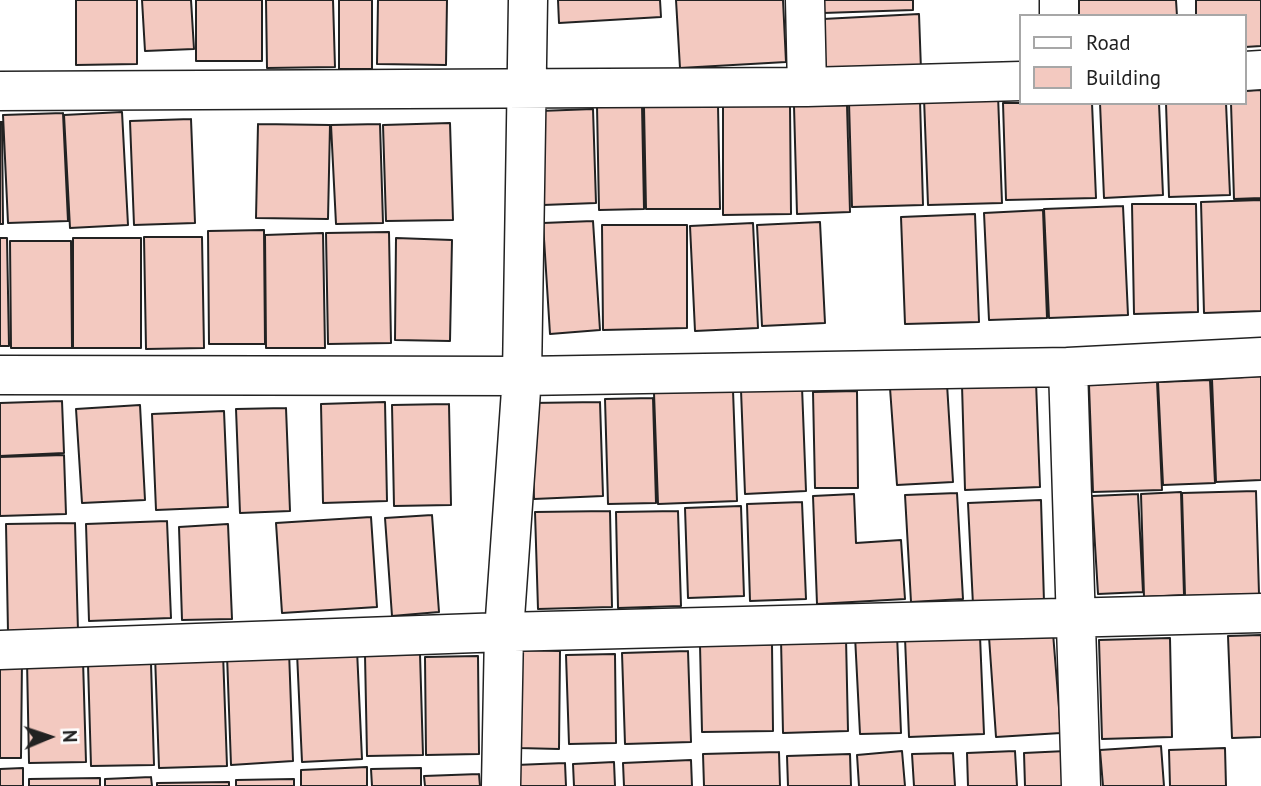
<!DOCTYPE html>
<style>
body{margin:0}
#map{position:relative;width:1261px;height:786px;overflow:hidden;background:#fff;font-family:"PT Sans",sans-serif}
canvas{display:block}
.legend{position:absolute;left:1019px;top:14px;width:228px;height:91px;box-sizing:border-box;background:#fff;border:2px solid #a7a7a7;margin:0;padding:9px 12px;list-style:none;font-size:21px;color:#222}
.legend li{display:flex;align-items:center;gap:14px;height:35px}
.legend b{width:35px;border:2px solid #a7a7a7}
.north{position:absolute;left:14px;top:702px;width:70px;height:70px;-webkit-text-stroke:5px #fff;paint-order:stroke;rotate:88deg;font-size:19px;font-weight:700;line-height:28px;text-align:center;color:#222}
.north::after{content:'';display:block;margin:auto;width:24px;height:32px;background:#222;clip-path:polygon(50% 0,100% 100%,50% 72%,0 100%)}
</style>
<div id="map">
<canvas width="1261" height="786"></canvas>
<ul class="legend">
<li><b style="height:9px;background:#fff"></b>Road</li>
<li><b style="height:19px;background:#f3c9c0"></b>Building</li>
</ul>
<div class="north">N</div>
</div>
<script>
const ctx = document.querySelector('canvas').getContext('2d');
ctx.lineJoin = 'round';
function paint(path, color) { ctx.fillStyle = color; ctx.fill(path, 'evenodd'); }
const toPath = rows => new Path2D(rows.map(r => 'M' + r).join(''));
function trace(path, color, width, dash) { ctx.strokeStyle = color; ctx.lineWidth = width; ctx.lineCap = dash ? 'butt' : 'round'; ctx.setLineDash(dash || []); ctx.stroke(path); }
const building = toPath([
 [76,0,137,0,137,64,76,65,76,0],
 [142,0,191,0,194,49,145,51,142,0],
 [196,0,262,0,262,61,196,61,196,0],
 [266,0,333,0,335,67,267,68,266,0],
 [339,0,372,0,372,69,339,69,339,0],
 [378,0,447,0,446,65,377,64,378,0],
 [558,0,660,0,661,17,559,23,558,0],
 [676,0,783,0,786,62,680,68,676,0],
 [822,0,913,0,913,10,823,13,822,0],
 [1079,0,1176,0,1177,16,1079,16,1079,0],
 [1196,0,1261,0,1261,46,1245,47,1245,16,1196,16,1196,0],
 [919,14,921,70,826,75,823,19,919,14],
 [1261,90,1261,198,1234,199,1231,103,1245,103,1245,91,1261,90],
 [998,95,1002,203,928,205,924,98,998,95],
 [920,100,923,205,852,207,849,102,920,100],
 [1003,103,1092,103,1096,198,1006,200,1003,103],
 [1100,103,1159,103,1163,195,1104,198,1100,103],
 [1166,103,1226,103,1230,195,1169,197,1166,103],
 [642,105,644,209,599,210,597,106,642,105],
 [718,105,720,209,646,209,644,107,718,105],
 [723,105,790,105,791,214,723,215,723,105],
 [847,105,850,212,797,214,794,106,847,105],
 [593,109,596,203,543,205,540,111,593,109],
 [122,112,128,225,70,228,64,115,122,112],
 [63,113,68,221,8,223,3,115,63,113],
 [191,119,195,223,134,225,130,121,191,119],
 [0,122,2,122,3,224,0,224,0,122],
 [450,123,453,220,386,221,383,125,450,123],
 [258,124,330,125,328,219,256,218,258,124],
 [380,124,383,223,336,224,331,125,380,124],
 [1261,200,1261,311,1204,313,1201,202,1261,200],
 [1132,204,1196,204,1198,312,1134,314,1132,204],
 [1123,206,1128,315,1049,318,1044,209,1123,206],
 [1043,210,1047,318,989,320,984,213,1043,210],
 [975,214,979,322,905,324,901,217,975,214],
 [593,221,600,330,550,334,543,223,593,221],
 [820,222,825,323,762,326,757,225,820,222],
 [753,223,758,328,695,331,690,226,753,223],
 [602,225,687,225,687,328,603,330,602,225],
 [264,230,265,344,209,344,208,231,264,230],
 [389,232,391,343,328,344,326,233,389,232],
 [323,233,325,348,266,348,265,235,323,233],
 [144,237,202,237,204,348,146,349,144,237],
 [0,238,7,238,9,346,0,346,0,238],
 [73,238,141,238,141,348,73,348,73,238],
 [396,238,452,240,450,341,395,340,396,238],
 [10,241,71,241,72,348,11,348,10,241],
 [1261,376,1261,480,1216,482,1212,379,1261,376],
 [1210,380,1215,483,1163,485,1158,382,1210,380],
 [1157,381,1162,490,1093,492,1089,385,1157,381],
 [1036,382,1040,487,965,490,962,385,1036,382],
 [947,384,953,482,897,485,890,388,947,384],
 [802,387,806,491,745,494,741,390,802,387],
 [733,390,737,501,658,504,654,393,733,390],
 [857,391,858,488,815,488,813,392,857,391],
 [653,398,656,503,608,504,605,399,653,398],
 [62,401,64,453,0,456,0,403,62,401],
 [385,402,387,501,323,503,321,404,385,402],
 [600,402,603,496,534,499,531,403,600,402],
 [449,404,451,505,394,506,392,405,449,404],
 [140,405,145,500,82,503,76,409,140,405],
 [286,408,290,511,240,513,236,409,286,408],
 [224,411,228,507,156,510,152,414,224,411],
 [64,455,66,514,0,516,0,457,64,455],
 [1256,491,1259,594,1185,596,1182,493,1256,491],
 [1181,492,1184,595,1144,597,1141,494,1181,492],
 [957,493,963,599,911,602,905,495,957,493],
 [854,494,856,543,901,540,905,599,817,604,813,496,854,494],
 [1138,494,1143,592,1098,594,1092,496,1138,494],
 [1041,500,1044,602,973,605,968,503,1041,500],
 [802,502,806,599,750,601,747,504,802,502],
 [741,506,744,596,688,598,685,508,741,506],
 [610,511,612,607,538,609,535,512,610,511],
 [678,511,681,606,618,608,616,512,678,511],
 [432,515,439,612,392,616,385,518,432,515],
 [371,517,377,607,282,613,276,523,371,517],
 [167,521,171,618,89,621,86,524,167,521],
 [75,523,78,631,8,632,6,524,75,523],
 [228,524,232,619,182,620,179,527,228,524],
 [1053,633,1061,733,996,737,989,637,1053,633],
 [897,634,901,733,860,734,855,636,897,634],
 [1261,635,1261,737,1232,738,1228,636,1261,635],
 [980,636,984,734,909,737,905,638,980,636],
 [846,638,848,731,783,733,781,639,846,638],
 [1170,638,1172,737,1102,739,1099,640,1170,638],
 [772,644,773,731,702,732,700,645,772,644],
 [357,650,362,759,302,762,297,653,357,650],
 [519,650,560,651,559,749,518,748,519,650],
 [289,651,293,761,231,765,227,655,289,651],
 [688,651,691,742,625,744,622,653,688,651],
 [223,653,227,766,159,768,155,655,223,653],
 [420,654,423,755,367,756,365,655,420,654],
 [615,654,616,743,569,744,566,655,615,654],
 [478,656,479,754,426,755,425,657,478,656],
 [0,659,22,659,21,758,0,758,0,659],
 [83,660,86,762,29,763,27,661,83,660],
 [151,663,154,765,91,766,88,664,151,663],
 [1161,746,1164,786,1103,786,1100,750,1161,746],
 [1225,748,1226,786,1170,786,1169,750,1225,748],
 [902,751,905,786,859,786,857,755,902,751],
 [1015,751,1017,786,968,786,967,753,1015,751],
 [1066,751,1066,786,1025,786,1024,753,1066,751],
 [779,752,780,786,704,786,703,754,779,752],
 [953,753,955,786,914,786,912,754,953,753],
 [850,754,851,786,788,786,787,756,850,754],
 [691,760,692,786,624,786,623,763,691,760],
 [614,762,615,786,574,786,573,764,614,762],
 [565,763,566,786,517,786,516,765,565,763],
 [367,767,367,786,301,786,301,770,367,767],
 [23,768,23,786,0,786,0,769,23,768],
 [421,768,421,786,372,786,371,769,421,768],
 [479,774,480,786,425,786,424,776,479,774],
 [151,777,152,786,105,786,105,779,151,777],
 [100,778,100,786,29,786,29,779,100,778],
 [294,779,294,786,236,786,236,780,294,779],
 [229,782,229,786,157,786,157,783,229,782]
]);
const minor = toPath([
 [805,0,807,87],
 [1059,0,1059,16],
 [1245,71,1261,70],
 [0,91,807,87,1021,81],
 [0,375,522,376,1068,367],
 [0,650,504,632,1261,613],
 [501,786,504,632,522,376,528,0],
 [1081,786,1068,367,1261,357]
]);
paint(building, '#f3c9c0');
trace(building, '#222', 2);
trace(minor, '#222', 41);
trace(minor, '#fff', 38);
</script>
